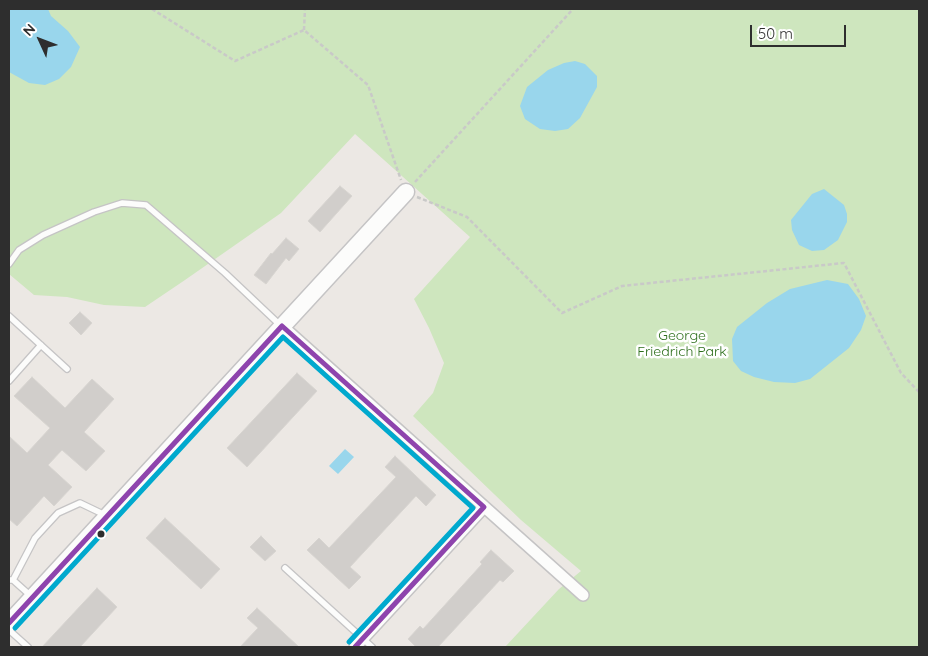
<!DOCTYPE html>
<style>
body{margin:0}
#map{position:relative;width:928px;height:656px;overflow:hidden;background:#ece8e4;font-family:Quicksand,sans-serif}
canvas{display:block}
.frame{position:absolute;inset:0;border:10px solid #2e2e2e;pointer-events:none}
.north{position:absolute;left:15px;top:15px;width:50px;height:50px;-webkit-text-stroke:4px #fff;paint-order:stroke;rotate:313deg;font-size:14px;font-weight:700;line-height:20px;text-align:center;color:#2e2e2e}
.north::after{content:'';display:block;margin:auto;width:18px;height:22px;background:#2e2e2e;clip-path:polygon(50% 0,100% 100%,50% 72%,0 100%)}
.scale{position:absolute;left:750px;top:25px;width:96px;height:22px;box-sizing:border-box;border:2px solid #2e2e2e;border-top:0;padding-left:6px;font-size:15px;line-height:18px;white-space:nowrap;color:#2e2e2e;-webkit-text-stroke:4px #fff;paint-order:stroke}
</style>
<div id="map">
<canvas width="928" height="656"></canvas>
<div class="frame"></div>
<div class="north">N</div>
<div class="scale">50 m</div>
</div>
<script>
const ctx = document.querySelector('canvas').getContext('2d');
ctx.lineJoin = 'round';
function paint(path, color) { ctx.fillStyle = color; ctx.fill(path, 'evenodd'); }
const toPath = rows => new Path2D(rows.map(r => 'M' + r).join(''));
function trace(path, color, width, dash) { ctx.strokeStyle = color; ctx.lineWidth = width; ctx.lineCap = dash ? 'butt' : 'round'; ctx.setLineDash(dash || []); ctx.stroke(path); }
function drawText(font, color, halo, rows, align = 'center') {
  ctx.font = font + ' Quicksand,sans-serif'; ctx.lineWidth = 5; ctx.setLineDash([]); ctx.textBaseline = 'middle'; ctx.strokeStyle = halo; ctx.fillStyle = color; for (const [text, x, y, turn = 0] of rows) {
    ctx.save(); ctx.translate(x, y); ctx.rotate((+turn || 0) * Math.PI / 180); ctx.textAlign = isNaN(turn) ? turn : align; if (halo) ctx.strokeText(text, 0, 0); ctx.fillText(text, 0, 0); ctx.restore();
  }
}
const green = toPath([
 [9,9,919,9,919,647,505,647,559,589,581,571,521,520,413,416,433,393,444,363,429,328,414,299,470,237,355,134,281,213,185,280,145,307,104,305,67,297,34,295,9,274]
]);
const water = toPath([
 [9,9,48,9,51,16,68,31,80,47,71,67,59,79,45,85,29,83,9,72],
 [575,61,585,64,597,76,597,87,580,118,568,129,555,131,540,129,525,119,520,106,527,87,548,70,564,63],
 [824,189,844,205,847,214,847,222,838,240,824,250,812,251,799,245,792,230,791,220,812,194],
 [827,280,848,284,859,299,866,316,861,330,849,348,810,379,795,383,774,382,754,377,741,371,733,361,732,339,737,327,767,303,790,289],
 [345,449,354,457,338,474,329,466]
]);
const building = toPath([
 [340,186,352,196,320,232,308,221,340,186],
 [286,238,299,249,289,261,286,258,266,284,254,275,271,253,272,254,286,238],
 [80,312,92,323,81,335,69,323,80,312],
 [297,373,317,391,247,467,227,448,297,373],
 [32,377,65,408,92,379,114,399,84,432,105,451,86,471,62,450,48,465,72,487,54,506,44,496,17,526,9,519,9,436,27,453,50,428,14,396,32,377],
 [395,456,436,495,426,506,416,496,350,567,361,577,349,589,307,550,319,538,329,548,396,477,385,467,395,456],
 [165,518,220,569,201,589,146,538,165,518],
 [261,536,276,551,265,561,250,547,261,536],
 [491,550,514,571,503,582,500,580,438,647,416,647,408,639,420,626,423,629,482,564,480,562,491,550],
 [97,588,117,607,80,647,42,647,97,588],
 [257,608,299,647,240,647,258,628,247,618,257,608]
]);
const path = toPath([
 [152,9,235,61,304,30,368,85,401,180],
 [304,30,305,9],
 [415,182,573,9],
 [417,197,467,217,562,313,622,286,844,263,901,373,919,392]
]);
const lane = toPath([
 [9,264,19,250,43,235,94,212,122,203,146,205,225,273,280,325],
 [9,316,67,369],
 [9,381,41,345],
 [285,568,372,647],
 [9,580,13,580,35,538,58,513,80,503,105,515],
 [13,580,32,597],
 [9,630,28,647]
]);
const street = toPath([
 [282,326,583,595],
 [355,647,484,507]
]);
const secondary = toPath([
 [9,623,406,192]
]);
const bus1 = toPath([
 [9,623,282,326,484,507,355,647]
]);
const bus2 = toPath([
 [15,628,283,337,473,508,349,642]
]);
const markers = [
 [101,534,4.5,"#2e2e2e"]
];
const parkNames = [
 ["George",682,336],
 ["Friedrich Park",682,352]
];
paint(green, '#cee6be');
paint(water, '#99d6ec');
paint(building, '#d1cecb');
trace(building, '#d7d4d0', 1);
trace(lane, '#c5c4c5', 8);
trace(street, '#c5c4c5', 14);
trace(secondary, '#c5c4c5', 19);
trace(path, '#c9c9c8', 2.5, [4, 2.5]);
trace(lane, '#fcfcfb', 5.5);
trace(street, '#fcfcfb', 11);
trace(secondary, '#fcfcfb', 16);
trace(bus1, '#8e44ad', 5);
trace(bus2, '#00a9ce', 5);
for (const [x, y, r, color] of markers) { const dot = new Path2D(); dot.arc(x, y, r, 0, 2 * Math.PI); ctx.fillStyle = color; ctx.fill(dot); trace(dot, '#fff', 2); }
drawText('14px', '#2c6e1b', '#fff', parkNames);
</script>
